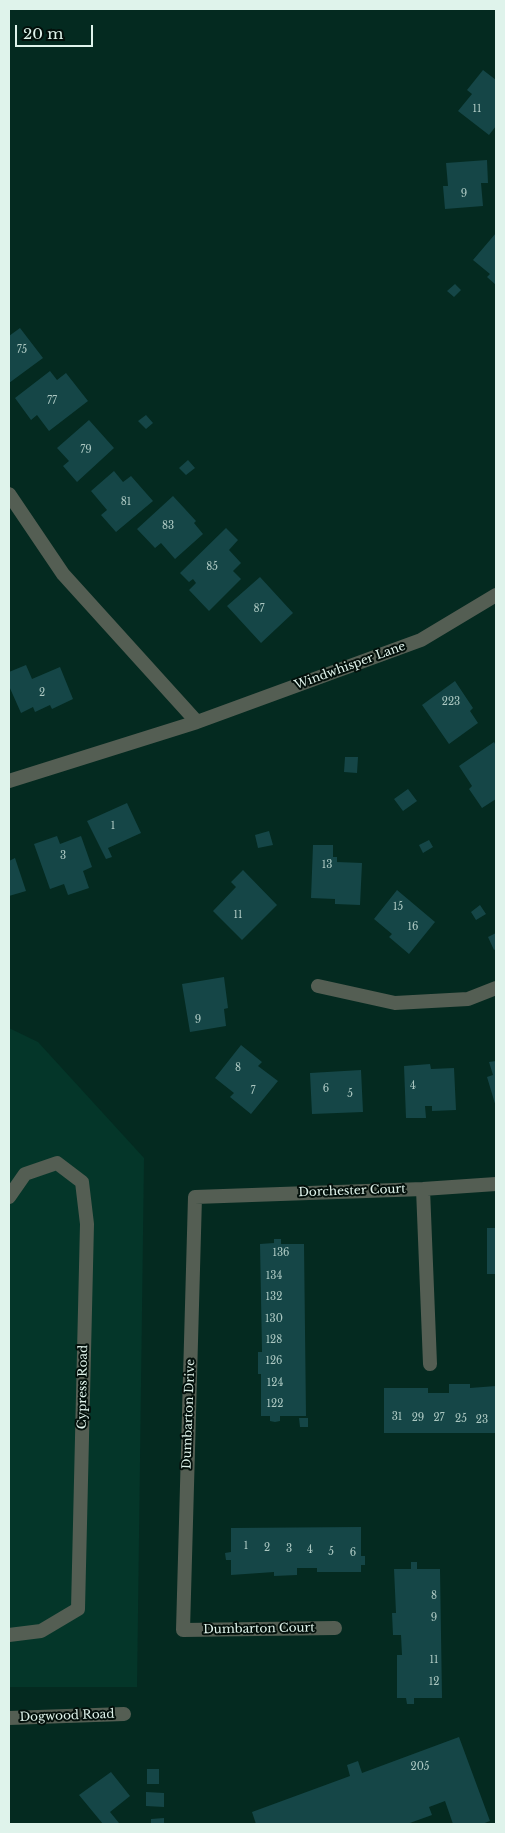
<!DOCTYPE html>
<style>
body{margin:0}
#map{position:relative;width:505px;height:1833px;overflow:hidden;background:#042a20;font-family:"Libre Baskerville",serif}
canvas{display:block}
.frame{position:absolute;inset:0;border:10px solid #dff3eb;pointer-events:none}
.scale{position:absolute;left:15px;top:25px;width:78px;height:22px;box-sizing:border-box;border:2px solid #dff3eb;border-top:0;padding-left:6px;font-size:15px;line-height:18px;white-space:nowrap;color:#dff3eb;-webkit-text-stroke:4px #03100b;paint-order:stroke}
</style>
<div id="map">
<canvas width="505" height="1833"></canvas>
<div class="frame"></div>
<div class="scale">20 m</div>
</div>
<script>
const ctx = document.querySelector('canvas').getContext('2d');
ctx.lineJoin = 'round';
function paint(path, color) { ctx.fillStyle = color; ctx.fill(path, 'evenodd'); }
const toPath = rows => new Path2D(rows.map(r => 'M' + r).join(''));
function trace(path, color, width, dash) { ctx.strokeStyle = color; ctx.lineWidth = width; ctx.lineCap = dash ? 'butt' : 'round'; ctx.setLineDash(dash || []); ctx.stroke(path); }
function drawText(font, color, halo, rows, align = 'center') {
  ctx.font = font + ' "Libre Baskerville",serif'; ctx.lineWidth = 4; ctx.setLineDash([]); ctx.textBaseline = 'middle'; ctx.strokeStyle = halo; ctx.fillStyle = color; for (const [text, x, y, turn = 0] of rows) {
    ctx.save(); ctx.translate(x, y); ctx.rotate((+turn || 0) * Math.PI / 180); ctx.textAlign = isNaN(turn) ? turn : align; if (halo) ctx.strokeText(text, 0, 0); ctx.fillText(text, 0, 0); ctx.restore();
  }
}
const built = toPath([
 [9,1028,38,1042,144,1158,137,1687,9,1687]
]);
const building = toPath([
 [483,70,496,80,496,126,489,135,458,111,472,94,467,90],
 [487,160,488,183,481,183,483,206,445,209,443,186,448,186,446,163],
 [496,233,496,285,487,277,490,274,473,260],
 [455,284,461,290,454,297,447,291],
 [20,328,43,358,9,383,9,336],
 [50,371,57,380,66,373,88,401,49,431,37,415,31,420,15,398],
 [146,415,153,423,146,429,138,421],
 [89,420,114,448,77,482,63,466,69,461,57,448],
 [188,460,195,468,186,475,179,468],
 [114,471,123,482,131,476,153,501,116,532,101,515,107,510,91,491],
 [173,496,196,521,194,523,203,534,175,559,161,543,155,548,137,529],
 [226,528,238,540,229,550,241,563,233,571,241,579,209,611,189,590,196,583,193,579,189,582,180,573],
 [260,577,293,613,261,643,227,606],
 [26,665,32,679,60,667,73,699,52,709,50,705,35,712,33,707,21,713,9,686,9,672],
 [455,681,473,708,470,711,478,723,449,744,422,705],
 [494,742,496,746,496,799,482,808,469,789,472,786,459,766],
 [345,757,358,757,357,773,344,772],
 [408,789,417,801,403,811,394,799],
 [127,803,141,833,108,848,112,857,106,859,87,821],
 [269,831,273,845,258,848,255,835],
 [57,836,60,844,81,836,92,867,83,871,89,888,68,895,64,884,50,889,34,844],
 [429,840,433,847,423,853,419,845],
 [313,845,333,845,333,857,337,857,337,862,362,863,360,905,335,904,335,899,311,898],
 [15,858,26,891,9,896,9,861],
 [243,870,277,905,242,940,213,911,236,887,231,882],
 [397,890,435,922,409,954,389,937,392,934,374,919],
 [480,905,486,914,476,920,471,912],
 [496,933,496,949,494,950,488,937],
 [224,977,228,1008,224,1009,226,1026,190,1032,182,984],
 [241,1045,262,1062,258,1066,278,1081,251,1114,230,1097,234,1093,215,1078],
 [496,1061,496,1107,487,1077,493,1075,489,1062],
 [430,1064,431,1069,454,1068,456,1110,432,1111,432,1106,425,1106,426,1118,406,1118,404,1066],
 [361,1070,363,1112,312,1114,310,1073],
 [487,1228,496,1228,496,1274,487,1274],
 [274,1239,281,1239,281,1244,304,1244,306,1416,280,1416,280,1421,275,1422,270,1421,270,1416,261,1416,261,1374,258,1374,258,1352,262,1352,260,1244,274,1243],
 [449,1384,470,1384,470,1388,496,1386,496,1433,384,1433,384,1388,428,1388,428,1393,449,1393],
 [299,1418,308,1418,308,1427,300,1427],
 [361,1527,361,1556,365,1556,365,1565,361,1565,361,1572,317,1572,317,1568,297,1568,297,1575,274,1576,274,1572,231,1575,231,1560,226,1560,225,1553,231,1552,231,1528],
 [411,1562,417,1562,417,1569,440,1569,442,1698,414,1698,414,1704,407,1704,406,1698,397,1698,397,1655,402,1655,401,1635,393,1635,392,1613,396,1613,394,1569,411,1569],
 [459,1737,490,1821,482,1824,453,1824,445,1801,429,1807,432,1815,407,1824,256,1824,252,1812,350,1776,347,1765,358,1761,362,1773],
 [147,1769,159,1769,159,1784,147,1784],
 [111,1772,130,1796,110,1812,119,1823,103,1824,79,1795],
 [146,1792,164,1793,164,1807,146,1806],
 [164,1818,164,1824,151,1824,151,1819]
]);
const minor = toPath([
 [9,494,63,574,197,722],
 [9,781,197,722,421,640,496,595],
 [318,986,395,1003,468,999,496,988],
 [423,1189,430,1364],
 [9,1197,25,1174,57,1163,82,1182,87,1224,78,1609,41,1631,9,1635],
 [335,1628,183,1630,195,1197,423,1189,496,1184],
 [9,1718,124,1714]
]);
const numberNames = [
 ["11",477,109],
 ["9",464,194],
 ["75",22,350],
 ["77",52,401],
 ["79",86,450],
 ["81",126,502],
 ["83",168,526],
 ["85",212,567],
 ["87",259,609],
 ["2",42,693],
 ["223",451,702],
 ["1",113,826],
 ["3",63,856],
 ["13",327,865],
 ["15",398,907],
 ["11",238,915],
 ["16",413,927],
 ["9",198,1020],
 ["8",238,1068],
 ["4",413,1086],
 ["6",326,1089],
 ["7",253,1091],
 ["5",350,1094],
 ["136",281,1253],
 ["134",274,1276],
 ["132",274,1297],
 ["130",274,1319],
 ["128",274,1340],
 ["126",274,1361],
 ["124",275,1383],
 ["122",275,1404],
 ["31",397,1417],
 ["29",418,1418],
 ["27",439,1418],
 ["25",461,1419],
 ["23",482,1420],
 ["1",246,1546],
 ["2",267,1548],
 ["3",289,1549],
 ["4",310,1550],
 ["5",331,1552],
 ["6",353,1553],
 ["8",434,1596],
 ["9",434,1618],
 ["11",434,1660],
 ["12",434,1682],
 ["205",420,1767]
];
const streetNames = [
 ["Windwhisper Lane",350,666,-20],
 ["Dorchester Court",352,1191,-2],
 ["Cypress Road",83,1387,-89],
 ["Dumbarton Drive",189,1414,-88],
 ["Dumbarton Court",259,1629,-1],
 ["Dogwood Road",67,1716,-2]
];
paint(built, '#043629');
paint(building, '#154647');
trace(minor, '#545e53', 14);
drawText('10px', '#acc8c2', null, numberNames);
drawText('12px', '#dff3eb', '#03100b', streetNames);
</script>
